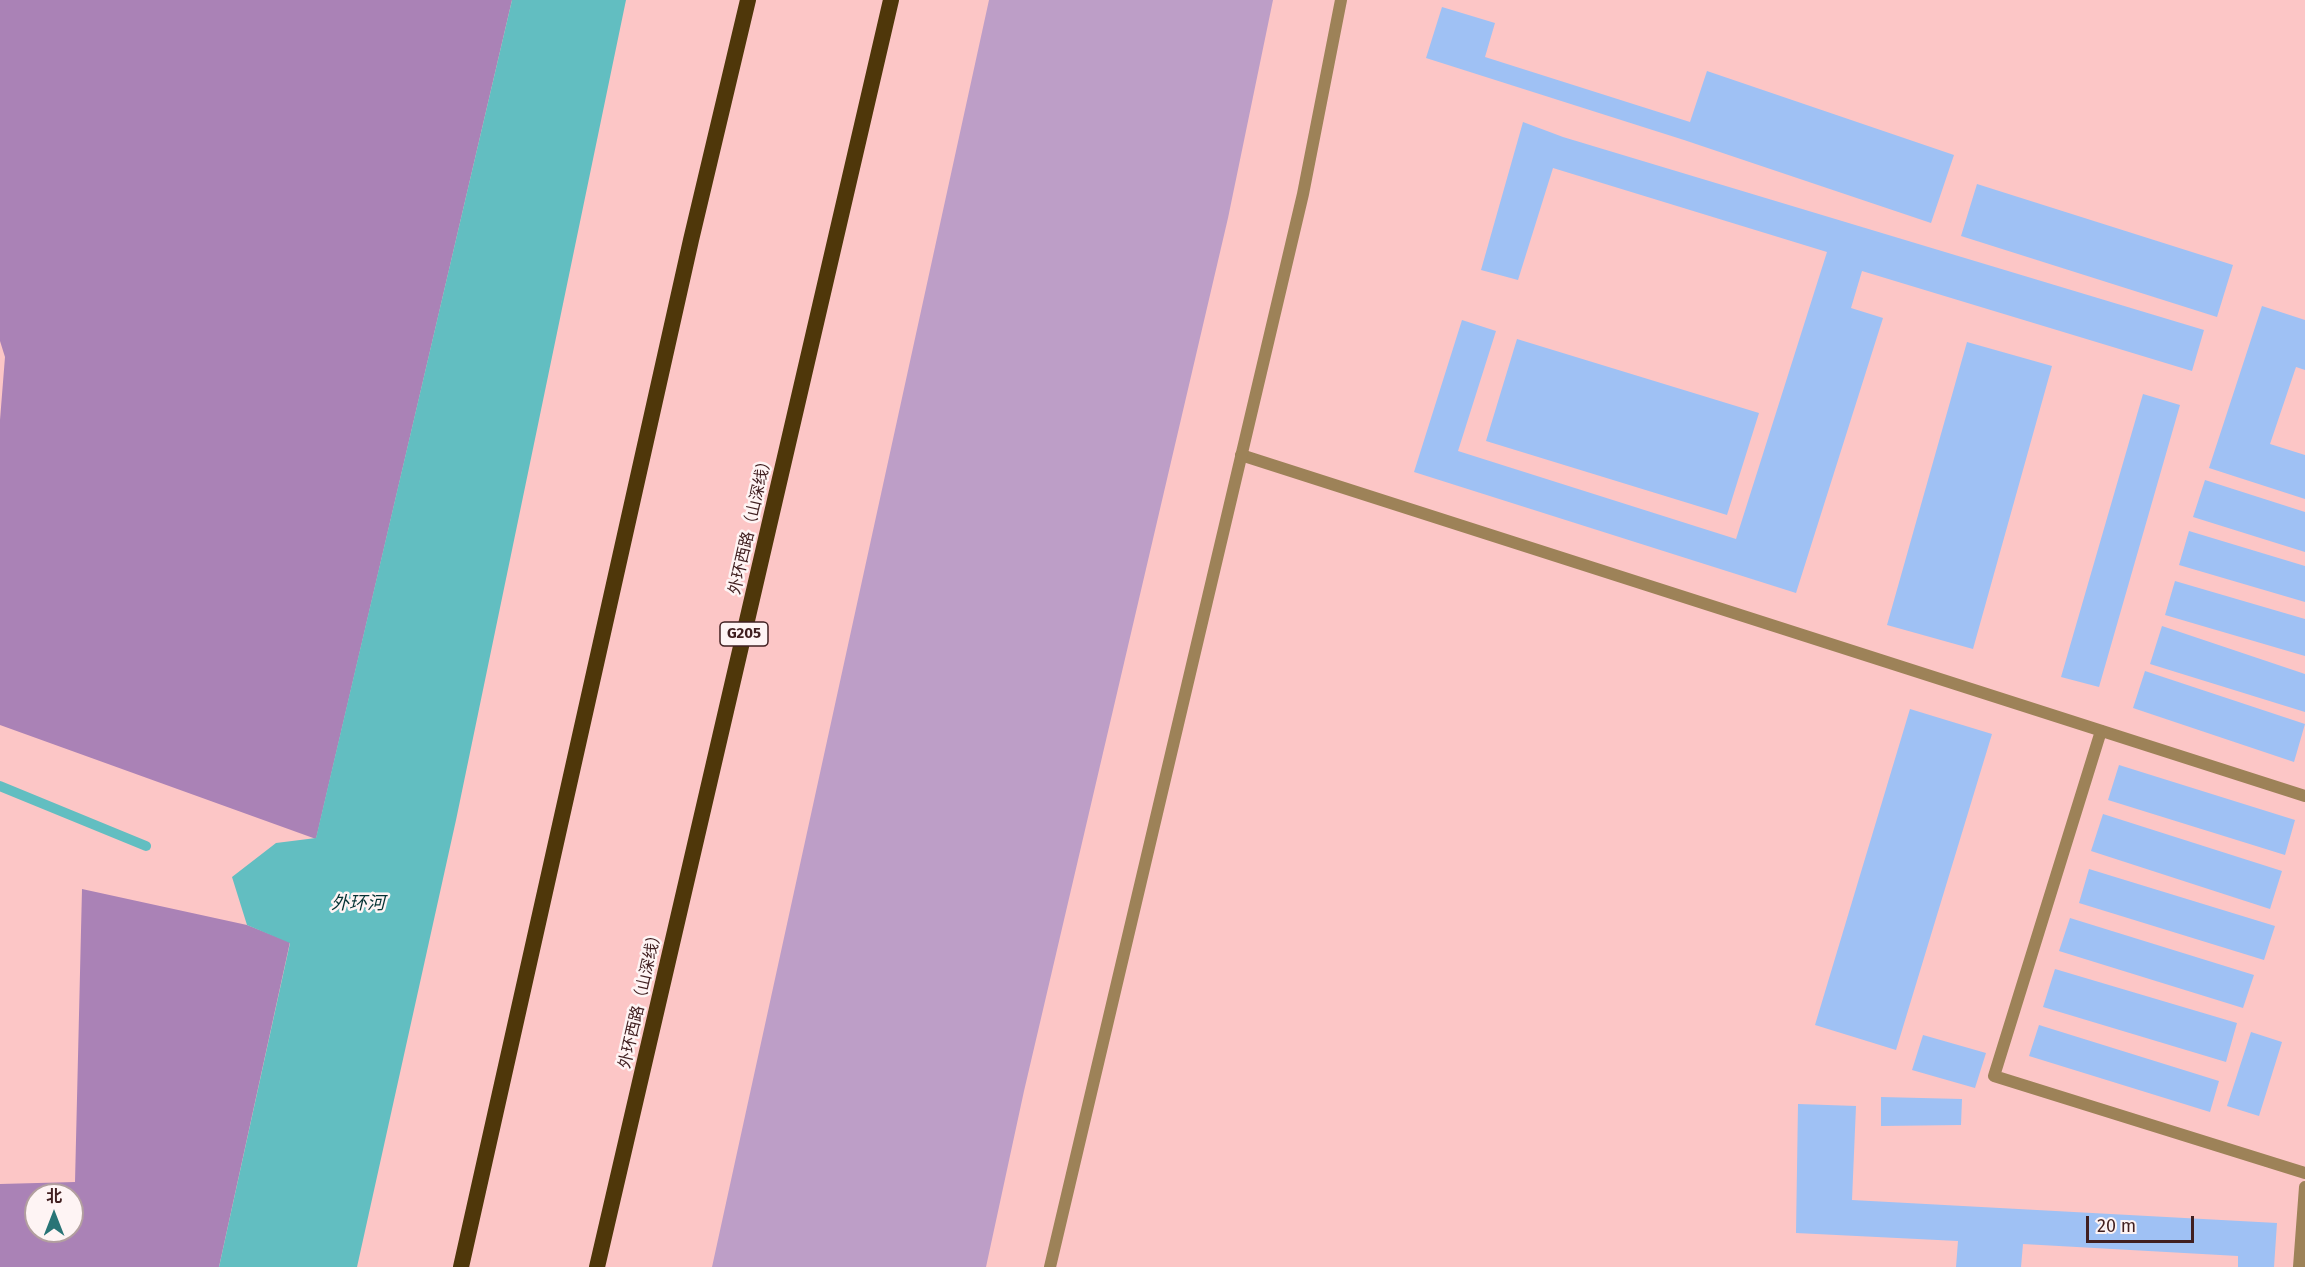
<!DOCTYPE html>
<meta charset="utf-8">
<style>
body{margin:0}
#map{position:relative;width:2305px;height:1267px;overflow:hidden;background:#fcc6c6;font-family:"Fira Sans","Noto Sans SC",sans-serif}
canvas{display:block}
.north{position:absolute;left:24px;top:1183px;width:60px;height:60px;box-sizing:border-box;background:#fef4f4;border:2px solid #b29f9f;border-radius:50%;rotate:0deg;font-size:16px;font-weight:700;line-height:24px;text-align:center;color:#401f20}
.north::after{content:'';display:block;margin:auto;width:21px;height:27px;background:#297476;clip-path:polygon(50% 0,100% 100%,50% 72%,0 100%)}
.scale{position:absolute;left:2086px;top:1216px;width:108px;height:27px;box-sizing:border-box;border:3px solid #401f20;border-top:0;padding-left:8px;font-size:18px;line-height:21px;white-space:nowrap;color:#401f20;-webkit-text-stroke:4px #fef4f4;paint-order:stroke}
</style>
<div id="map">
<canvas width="2305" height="1267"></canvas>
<div class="north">北</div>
<div class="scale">20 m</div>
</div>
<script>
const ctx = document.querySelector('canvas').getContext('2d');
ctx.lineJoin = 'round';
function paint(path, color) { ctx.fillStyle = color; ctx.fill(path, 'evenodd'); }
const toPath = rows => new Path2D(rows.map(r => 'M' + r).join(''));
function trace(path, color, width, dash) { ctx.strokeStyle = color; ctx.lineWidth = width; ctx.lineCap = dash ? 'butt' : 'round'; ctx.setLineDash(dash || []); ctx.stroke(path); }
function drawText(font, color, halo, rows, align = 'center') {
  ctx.font = font + ' "Fira Sans","Noto Sans SC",sans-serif'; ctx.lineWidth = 5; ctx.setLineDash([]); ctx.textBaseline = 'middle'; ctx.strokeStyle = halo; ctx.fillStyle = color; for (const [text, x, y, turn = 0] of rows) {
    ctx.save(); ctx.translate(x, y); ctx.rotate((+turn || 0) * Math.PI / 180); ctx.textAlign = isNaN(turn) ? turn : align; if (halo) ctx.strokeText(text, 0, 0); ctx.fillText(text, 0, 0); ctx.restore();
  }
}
const green = toPath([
 [989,0,1273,0,1228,218,1024,1091,986,1267,712,1267]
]);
const forest = toPath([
 [0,0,512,0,316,839,0,725,0,420,5,357,0,341],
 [82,889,247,925,290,942,219,1267,0,1267,0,1184,75,1182],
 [36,1195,72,1195,72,1231,36,1231]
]);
const water = toPath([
 [512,0,626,0,456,820,357,1267,219,1267,290,943,247,925,232,877,276,843,316,838]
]);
const stream = toPath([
 [0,786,146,846]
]);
const building = toPath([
 [1442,7,1495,23,1485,57,1690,122,1707,71,1954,155,1931,223,1684,140,1426,58],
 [1523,122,1563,137,2204,330,2192,371,1862,271,1851,308,1883,318,1796,593,1414,472,1462,320,1496,331,1458,451,1736,539,1827,252,1553,168,1518,280,1481,270],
 [1977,184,2233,265,2217,317,1961,236],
 [2262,306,2305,320,2305,370,2296,367,2270,444,2305,455,2305,499,2209,468],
 [1517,339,1759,413,1727,515,1486,441],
 [1967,342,2052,366,1973,649,1887,625],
 [2143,394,2180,405,2099,687,2061,677],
 [2205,480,2305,512,2305,552,2193,517],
 [2189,531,2305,566,2305,602,2179,565],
 [2175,581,2305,619,2305,656,2165,615],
 [2162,626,2305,674,2305,712,2150,664],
 [2145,671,2305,724,2294,762,2133,708],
 [1910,709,1992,734,1896,1050,1815,1025],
 [2119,765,2295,820,2285,855,2108,800],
 [2103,814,2282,871,2270,909,2091,851],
 [2089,869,2275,926,2264,960,2079,903],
 [2070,918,2254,975,2243,1008,2059,951],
 [2055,969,2237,1023,2226,1062,2043,1007],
 [2039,1025,2219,1081,2210,1112,2029,1056],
 [2251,1032,2282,1042,2259,1116,2227,1106],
 [1923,1035,1986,1053,1975,1088,1912,1070],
 [1881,1097,1962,1099,1961,1125,1881,1126],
 [1798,1104,1856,1106,1852,1200,2277,1223,2274,1267,2238,1267,2238,1256,2023,1244,2021,1267,1956,1267,1958,1241,1796,1233]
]);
const service = toPath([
 [2101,731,1994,1076,2305,1173],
 [2299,1267,2305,1187]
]);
const minor = toPath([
 [1241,455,2305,796]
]);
const tertiary = toPath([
 [1050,1267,1303,194,1341,0]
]);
const trunk = toPath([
 [461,1267,691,240,748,0],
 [597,1267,891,0]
]);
const shields = [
 [744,634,48]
];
const shieldNames = [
 ["G205",744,634]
];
const streetNames = [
 ["外环西路（山深线）",751,524,-77],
 ["外环西路（山深线）",641,998,-77]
];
const waterNames = [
 ["外环河",358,904]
];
paint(green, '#bd9ec7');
paint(forest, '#aa82b6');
paint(water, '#62bec1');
trace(stream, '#62bec1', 10);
paint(building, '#9fc1f4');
trace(service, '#9d8258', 12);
trace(minor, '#9d8258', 12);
trace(tertiary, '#9d8258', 12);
trace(trunk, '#4f370a', 16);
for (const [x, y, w] of shields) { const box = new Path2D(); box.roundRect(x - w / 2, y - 12, w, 24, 4.5); ctx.fillStyle = '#fef4f4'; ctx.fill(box); trace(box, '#401f20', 1.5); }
drawText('bold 15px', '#401f20', null, shieldNames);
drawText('16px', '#401f20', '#fef4f4', streetNames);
drawText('italic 18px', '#043334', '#fef4f4', waterNames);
</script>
